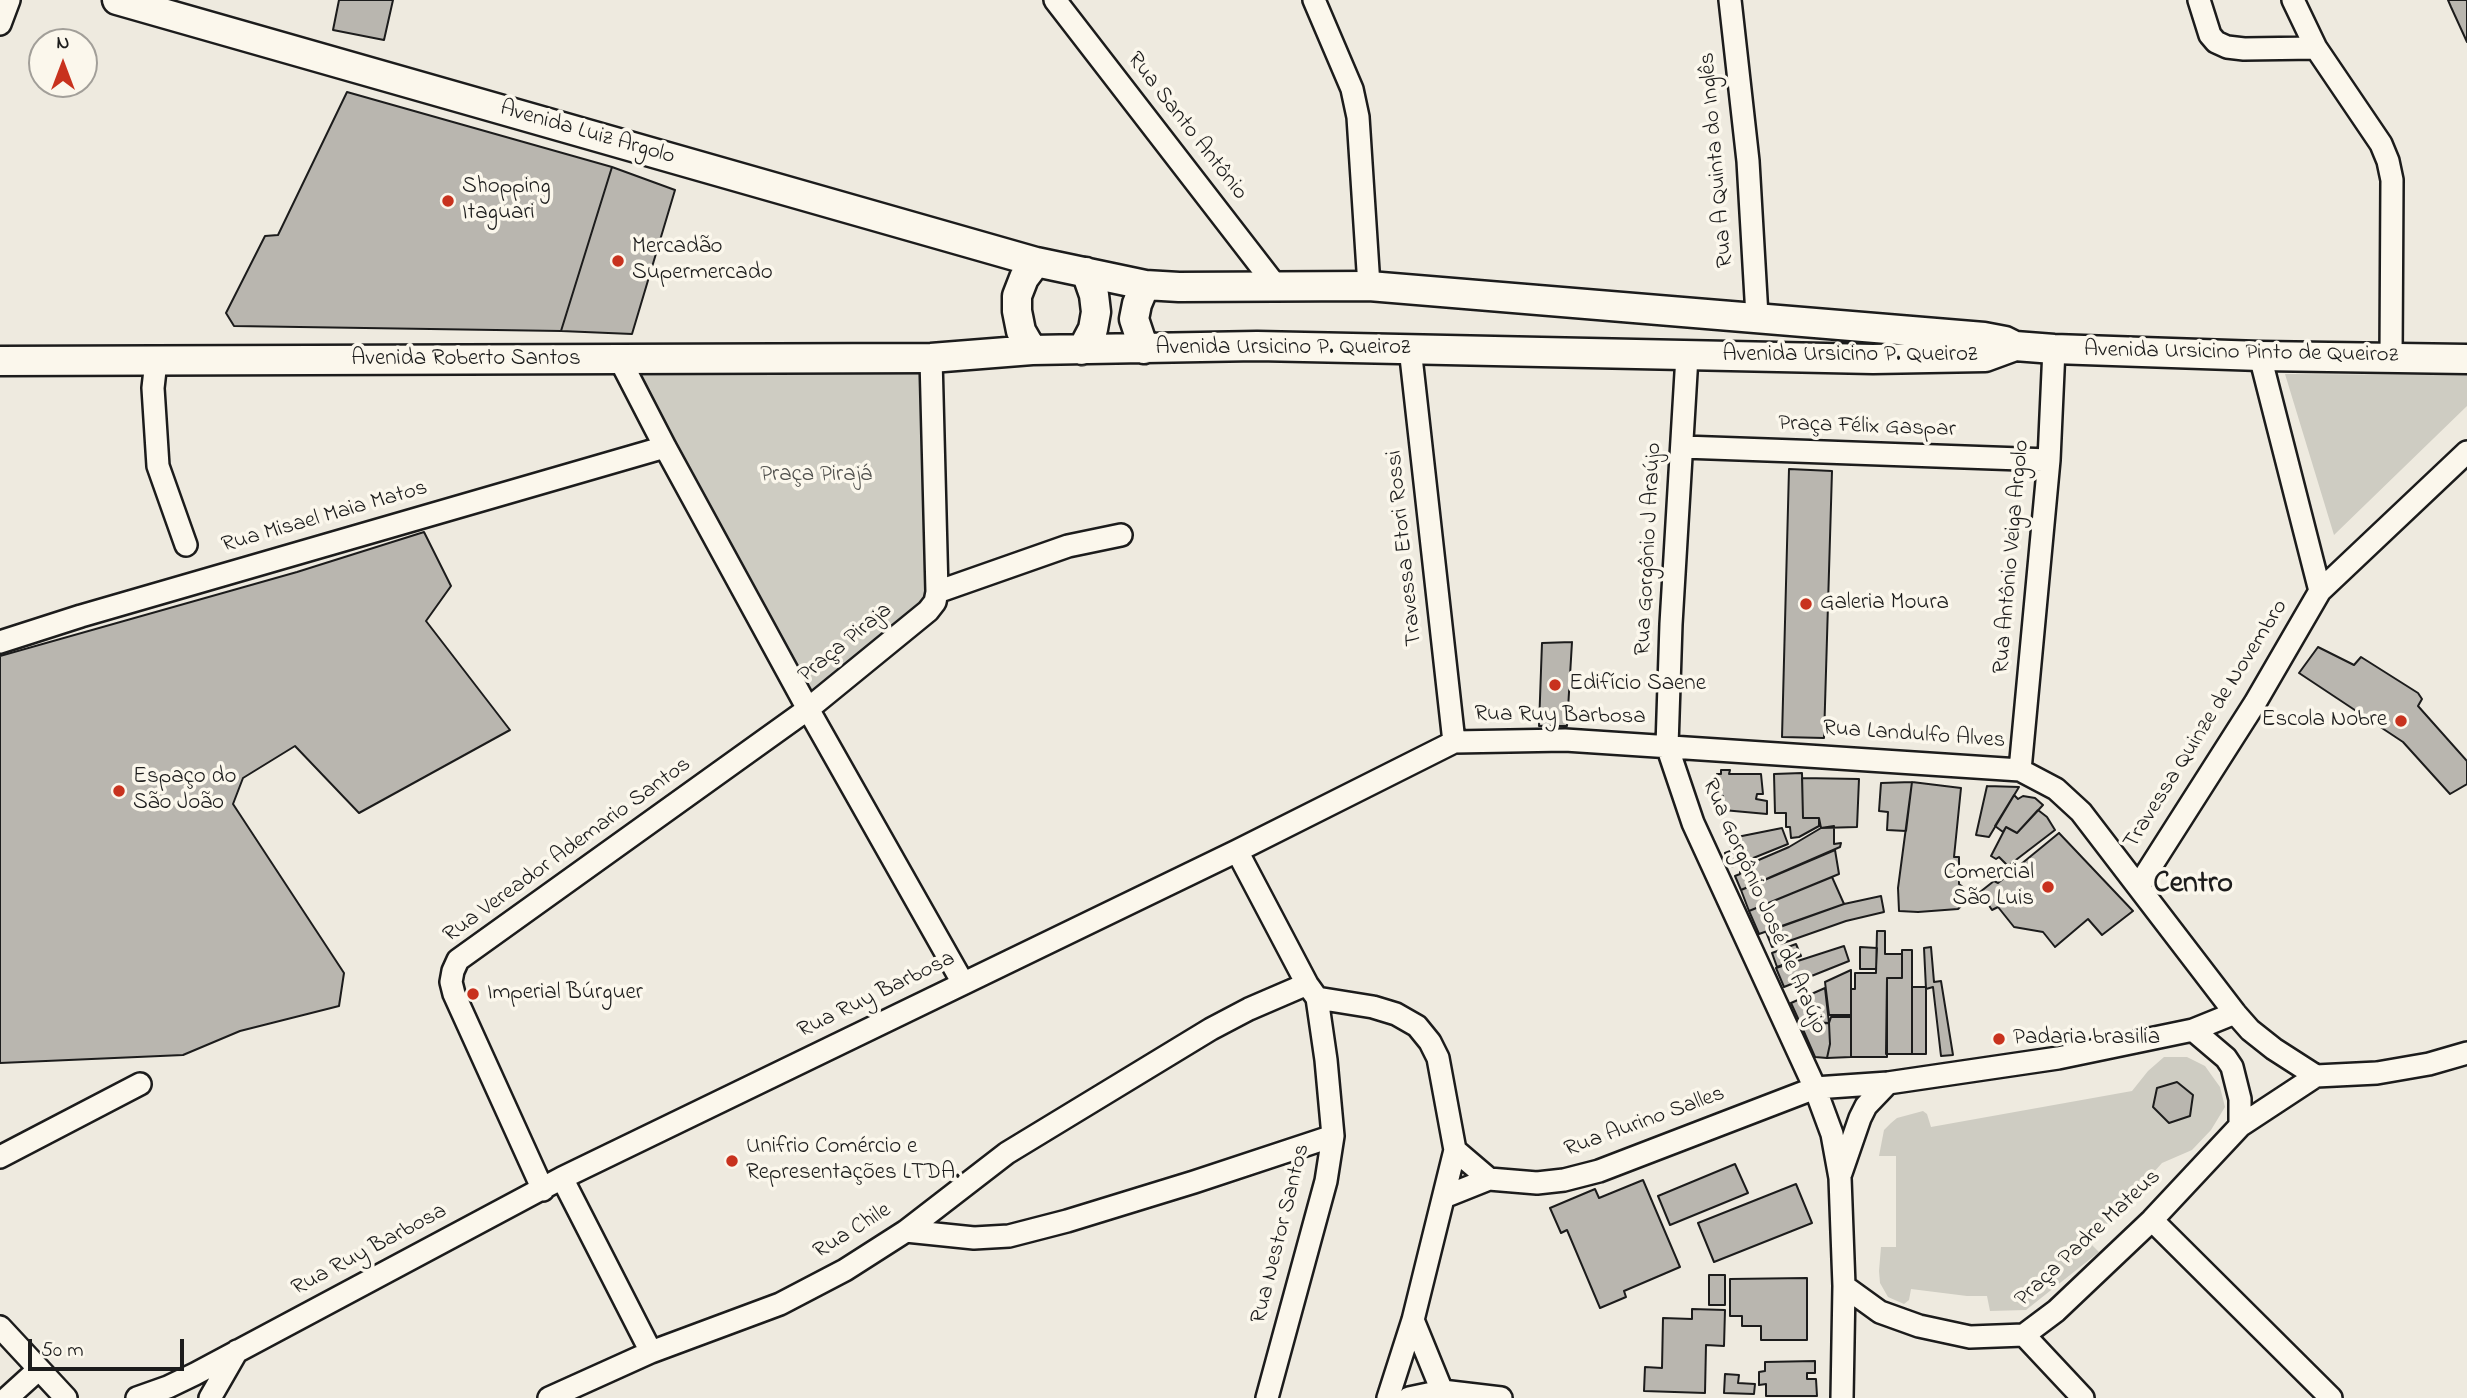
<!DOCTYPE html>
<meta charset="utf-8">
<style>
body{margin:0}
#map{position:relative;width:2467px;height:1398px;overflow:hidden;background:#eeeadf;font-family:"Indie Flower",sans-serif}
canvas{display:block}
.north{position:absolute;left:28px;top:28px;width:70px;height:70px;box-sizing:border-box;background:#fbf7ec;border:2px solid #a29f99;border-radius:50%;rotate:0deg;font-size:19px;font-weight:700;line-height:28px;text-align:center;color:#1c1c1c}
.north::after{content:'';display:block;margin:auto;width:24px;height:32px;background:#c8321e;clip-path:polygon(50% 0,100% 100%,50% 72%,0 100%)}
.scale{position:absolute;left:28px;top:1339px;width:156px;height:32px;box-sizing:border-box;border:4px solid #1c1c1c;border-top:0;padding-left:9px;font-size:21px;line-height:24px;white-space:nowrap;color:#1c1c1c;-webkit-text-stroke:5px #fbf7ec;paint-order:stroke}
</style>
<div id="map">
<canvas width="2467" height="1398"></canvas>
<div class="north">N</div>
<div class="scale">50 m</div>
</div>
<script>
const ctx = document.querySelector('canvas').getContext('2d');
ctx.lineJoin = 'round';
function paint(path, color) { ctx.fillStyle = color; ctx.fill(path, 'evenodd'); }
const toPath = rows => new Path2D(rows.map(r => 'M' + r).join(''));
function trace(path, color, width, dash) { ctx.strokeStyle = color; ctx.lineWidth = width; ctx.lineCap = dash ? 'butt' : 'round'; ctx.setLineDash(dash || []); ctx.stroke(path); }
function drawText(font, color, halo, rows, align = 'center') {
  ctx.font = font + ' "Indie Flower",sans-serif'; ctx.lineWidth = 7; ctx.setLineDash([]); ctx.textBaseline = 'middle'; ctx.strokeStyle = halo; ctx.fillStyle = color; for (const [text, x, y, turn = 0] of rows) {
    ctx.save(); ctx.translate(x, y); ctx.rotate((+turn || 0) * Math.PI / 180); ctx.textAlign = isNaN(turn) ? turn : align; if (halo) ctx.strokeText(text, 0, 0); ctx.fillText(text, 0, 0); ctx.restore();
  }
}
const green = toPath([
 [931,358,937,592,808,709,620,360],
 [2285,374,2467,375,2467,406,2334,535],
 [2164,1057,2187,1057,2205,1066,2220,1087,2225,1107,2211,1130,2192,1150,2162,1163,2090,1243,2099,1252,2026,1310,1990,1311,1987,1296,1967,1296,1911,1289,1909,1300,1904,1304,1888,1297,1880,1283,1879,1271,1881,1247,1896,1247,1896,1156,1879,1156,1884,1130,1891,1123,1897,1118,1923,1111,1927,1114,1931,1127,2132,1091,2148,1071]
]);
const building = toPath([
 [339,0,393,0,384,40,333,30,339,0],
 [2448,0,2467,0,2467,42,2451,7,2448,0],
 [347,92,612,167,561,331,234,326,226,313,265,236,278,235,347,92],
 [612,167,675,190,632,334,561,331,612,167],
 [1789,469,1832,471,1824,738,1782,737,1789,469],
 [424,532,451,586,426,621,510,730,359,813,295,746,243,778,233,804,344,973,339,1006,240,1031,183,1055,0,1063,0,656,297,572,424,532],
 [1572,642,1567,726,1539,726,1542,643,1572,642],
 [2318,647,2354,665,2361,657,2418,693,2422,699,2418,706,2467,761,2467,784,2450,794,2403,742,2299,673,2318,647],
 [1721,770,1730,770,1729,774,1761,774,1763,794,1757,794,1756,799,1767,801,1767,814,1723,810,1723,796,1720,796,1717,774,1721,774,1721,770],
 [1802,773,1803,818,1819,818,1819,826,1799,837,1791,838,1790,827,1786,827,1786,813,1775,813,1774,774,1802,773],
 [1802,778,1859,779,1857,827,1821,828,1819,818,1803,818,1802,778],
 [1912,782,1961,788,1954,857,1959,857,1959,884,1973,895,1958,909,1918,912,1899,911,1898,888,1912,782],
 [1912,782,1906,831,1887,830,1888,812,1879,811,1881,783,1912,782],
 [1987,786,2019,787,1989,837,1976,835,1987,786],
 [2014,795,2018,799,2023,796,2035,798,2043,805,2017,833,2006,827,2003,832,1995,826,2014,795],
 [2038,810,2047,817,2055,830,2008,866,1999,857,1996,859,1991,856,2006,827,2017,833,2038,810],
 [1834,826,1834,844,1841,843,1840,847,1741,890,1735,876,1740,874,1740,868,1789,847,1821,828,1834,826],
 [1782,828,1788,844,1731,867,1725,853,1733,850,1727,839,1782,828],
 [2059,833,2133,911,2102,935,2088,919,2055,947,2043,932,2014,927,1998,907,1992,910,1980,892,1994,881,1998,883,2059,833],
 [1835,850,1839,874,1749,911,1741,890,1835,850],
 [1832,877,1844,904,1759,934,1749,911,1832,877],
 [1881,896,1884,912,1846,921,1772,947,1766,932,1844,904,1881,896],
 [1877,931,1885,931,1885,954,1902,954,1902,978,1887,978,1887,1057,1851,1057,1851,989,1855,989,1855,973,1876,973,1877,931],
 [1796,944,1801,956,1795,958,1796,960,1777,967,1772,953,1796,944],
 [1844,946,1849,961,1784,987,1776,968,1844,946],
 [1860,947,1877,948,1876,969,1860,969,1860,947],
 [1931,947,1934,982,1941,981,1953,1055,1941,1056,1933,987,1926,989,1924,948,1931,947],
 [1902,950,1912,950,1912,1054,1886,1054,1887,978,1902,978,1902,950],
 [1851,970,1851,1015,1829,1015,1825,982,1851,970],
 [1912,987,1926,987,1926,1054,1912,1054,1912,987],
 [1825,988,1829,1023,1801,1025,1791,1003,1825,988],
 [1831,1017,1851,1017,1851,1057,1827,1058,1830,1044,1829,1023,1831,1017],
 [1815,1022,1829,1023,1830,1044,1827,1058,1815,1057,1801,1025,1815,1022],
 [2177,1082,2193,1095,2190,1116,2169,1123,2153,1107,2157,1088,2177,1082],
 [1735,1164,1748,1193,1670,1225,1658,1196,1735,1164],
 [1643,1180,1680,1267,1624,1291,1626,1297,1600,1308,1567,1230,1561,1233,1550,1208,1595,1189,1599,1198,1643,1180],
 [1796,1184,1812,1223,1714,1262,1698,1223,1796,1184],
 [1709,1275,1725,1275,1725,1305,1709,1305,1709,1275],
 [1807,1278,1807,1340,1761,1340,1761,1326,1742,1326,1742,1316,1730,1316,1730,1279,1807,1278],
 [1692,1309,1725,1310,1724,1346,1706,1345,1705,1393,1644,1391,1645,1367,1662,1368,1663,1318,1692,1319,1692,1309],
 [1815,1361,1815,1373,1807,1373,1807,1379,1816,1379,1817,1396,1766,1396,1766,1384,1759,1385,1759,1372,1765,1371,1765,1362,1815,1361],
 [1725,1374,1739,1375,1738,1383,1755,1384,1754,1394,1724,1393,1725,1374]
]);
const minor = toPath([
 [1055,0,1276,286],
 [1314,0,1352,89,1358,117,1369,286],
 [1730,0,1748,161,1757,316],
 [2199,0,2210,35,2216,42,2227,47,2244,49,2316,48],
 [2293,0,2316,48,2381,144,2388,161,2392,180,2391,359],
 [0,24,9,0],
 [1410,348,1454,742],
 [1687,356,1671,624,1667,746,1693,823,1815,1088,1832,1134,1840,1178,1844,1286,1842,1398],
 [2260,356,2320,591],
 [620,360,665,447,808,709,963,983],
 [156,361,153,388,158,466,186,545],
 [1683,447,2049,460],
 [937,592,1068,546,1121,535],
 [0,642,81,616,665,447],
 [2020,770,2049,460,2054,349],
 [1237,851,1307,984,1317,998,1326,1060,1333,1136,1326,1181,1267,1398],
 [2139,885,2255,703,2320,591,2467,452],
 [1317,998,1373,1007,1396,1014,1417,1026,1430,1042,1438,1058,1455,1150,1489,1179],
 [2193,1030,2226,1058,2232,1067,2240,1099,2240,1126],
 [0,1157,140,1084],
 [1841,1173,1860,1118,1866,1106,1888,1083],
 [562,1178,651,1352],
 [543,1190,454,994,451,982,453,971,458,960,808,709,928,611,935,602,937,592,931,358],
 [1444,1197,1489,1179,1537,1183,1564,1180,1599,1171,1815,1088,1888,1083,2058,1058,2193,1030,2235,1013],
 [2152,1220,2331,1398],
 [906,1231,974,1238,1009,1236,1067,1221,1194,1182,1333,1136],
 [1844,1286,1880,1312,1919,1326,1970,1337,2024,1335,2056,1311,2152,1220,2240,1126,2316,1076,2377,1073,2429,1064,2467,1053],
 [1413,1320,1442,1391],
 [0,1327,66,1398],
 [2024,1335,2083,1398],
 [7,1398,39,1369],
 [137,1398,168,1387,195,1374,562,1178,1237,851,1454,742,1565,740,2020,770,2056,789,2081,812,2235,1013,2250,1030,2274,1049,2316,1076],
 [210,1398,237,1351],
 [549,1398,651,1352,780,1304,845,1270,906,1231,1007,1153,1211,1029,1249,1009,1307,984],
 [1388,1398,1413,1320,1455,1150],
 [1409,1398,1442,1391,1501,1398]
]);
const major = toPath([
 [117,0,1036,262,1145,285,1179,287,1369,286,1984,337,2005,341,2015,346,2054,349,2260,356,2467,359],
 [1144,349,1134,319,1137,304,1145,285],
 [1032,350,1021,331,1017,311,1017,296,1024,278,1036,262],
 [1082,350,1093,329,1096,312,1094,295,1086,272],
 [0,361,931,358,1032,350,1257,346,1873,359,1985,357,2015,346]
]);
const markers = [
 [448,201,7,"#c8321e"],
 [618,261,7,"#c8321e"],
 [1806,604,7,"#c8321e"],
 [1555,685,7,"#c8321e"],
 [2401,721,7,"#c8321e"],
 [119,791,7,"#c8321e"],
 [2048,887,7,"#c8321e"],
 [473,994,7,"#c8321e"],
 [1999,1039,7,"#c8321e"],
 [732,1161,7,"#c8321e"]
];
const streetNames = [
 ["Rua Santo Antônio",1186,127,52],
 ["Avenida Luiz Argolo",587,134,16],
 ["Rua A Quinta do Inglês",1718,160,-95],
 ["Avenida Ursicino P. Queiroz",1283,349],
 ["Avenida Ursicino Pinto de Queiroz",2241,354,1],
 ["Avenida Ursicino P. Queiroz",1850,356],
 ["Avenida Roberto Santos",466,360],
 ["Praça Félix Gaspar",1867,428,2],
 ["Rua Misael Maia Matos",325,518,-16],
 ["Travessa Etori Rossi",1406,548,-96],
 ["Rua Gorgônio J Araújo",1650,549,-87],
 ["Rua Antônio Veiga Argolo",2013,557,-85],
 ["Praça Piraja",846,644,-39],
 ["Rua Ruy Barbosa",1560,717,1],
 ["Travessa Quinze de Novembro",2207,725,-58],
 ["Rua Landulfo Alves",1914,736,4],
 ["Rua Vereador Ademario Santos",568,851,-36],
 ["Rua Gorgônio José de Araújo",1763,907,66],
 ["Rua Ruy Barbosa",877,996,-26],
 ["Rua Aurino Salles",1645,1123,-20],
 ["Rua Chile",853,1232,-32],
 ["Rua Nestor Santos",1282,1234,-76],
 ["Praça Padre Mateus",2089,1239,-43],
 ["Rua Ruy Barbosa",370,1251,-28]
];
const poiNames = [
 ["Shopping",462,188],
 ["Itaguari",462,214],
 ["Mercadão",632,248],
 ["Supermercado",632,274],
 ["Galeria Moura",1820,604],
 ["Edifício Saene",1569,685],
 ["Escola Nobre",2387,721,"right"],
 ["Espaço do",133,778],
 ["São João",133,804],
 ["Comercial",2034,874,"right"],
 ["São Luis",2034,900,"right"],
 ["Imperial Búrguer",487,994],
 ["Padaria brasilia",2013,1039],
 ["Unifrio Comércio e",746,1148],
 ["Representações LTDA.",746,1174]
];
const parkNames = [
 ["Praça Pirajá",816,476]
];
const districtNames = [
 ["Centro",2193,886]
];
paint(green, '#ceccc2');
paint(building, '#b9b6af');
trace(building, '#1c1c1c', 2);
trace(minor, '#1c1c1c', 26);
trace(major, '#1c1c1c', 33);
trace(minor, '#fbf7ec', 21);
trace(major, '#fbf7ec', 28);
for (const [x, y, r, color] of markers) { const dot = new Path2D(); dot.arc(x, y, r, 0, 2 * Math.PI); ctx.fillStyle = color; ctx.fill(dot); trace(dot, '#fbf7ec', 2.5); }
drawText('23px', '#1c1c1c', '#fbf7ec', streetNames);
drawText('23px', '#1c1c1c', '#fbf7ec', poiNames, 'left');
drawText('23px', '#51514e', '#fbf7ec', parkNames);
drawText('bold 30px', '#1c1c1c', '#fbf7ec', districtNames);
</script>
